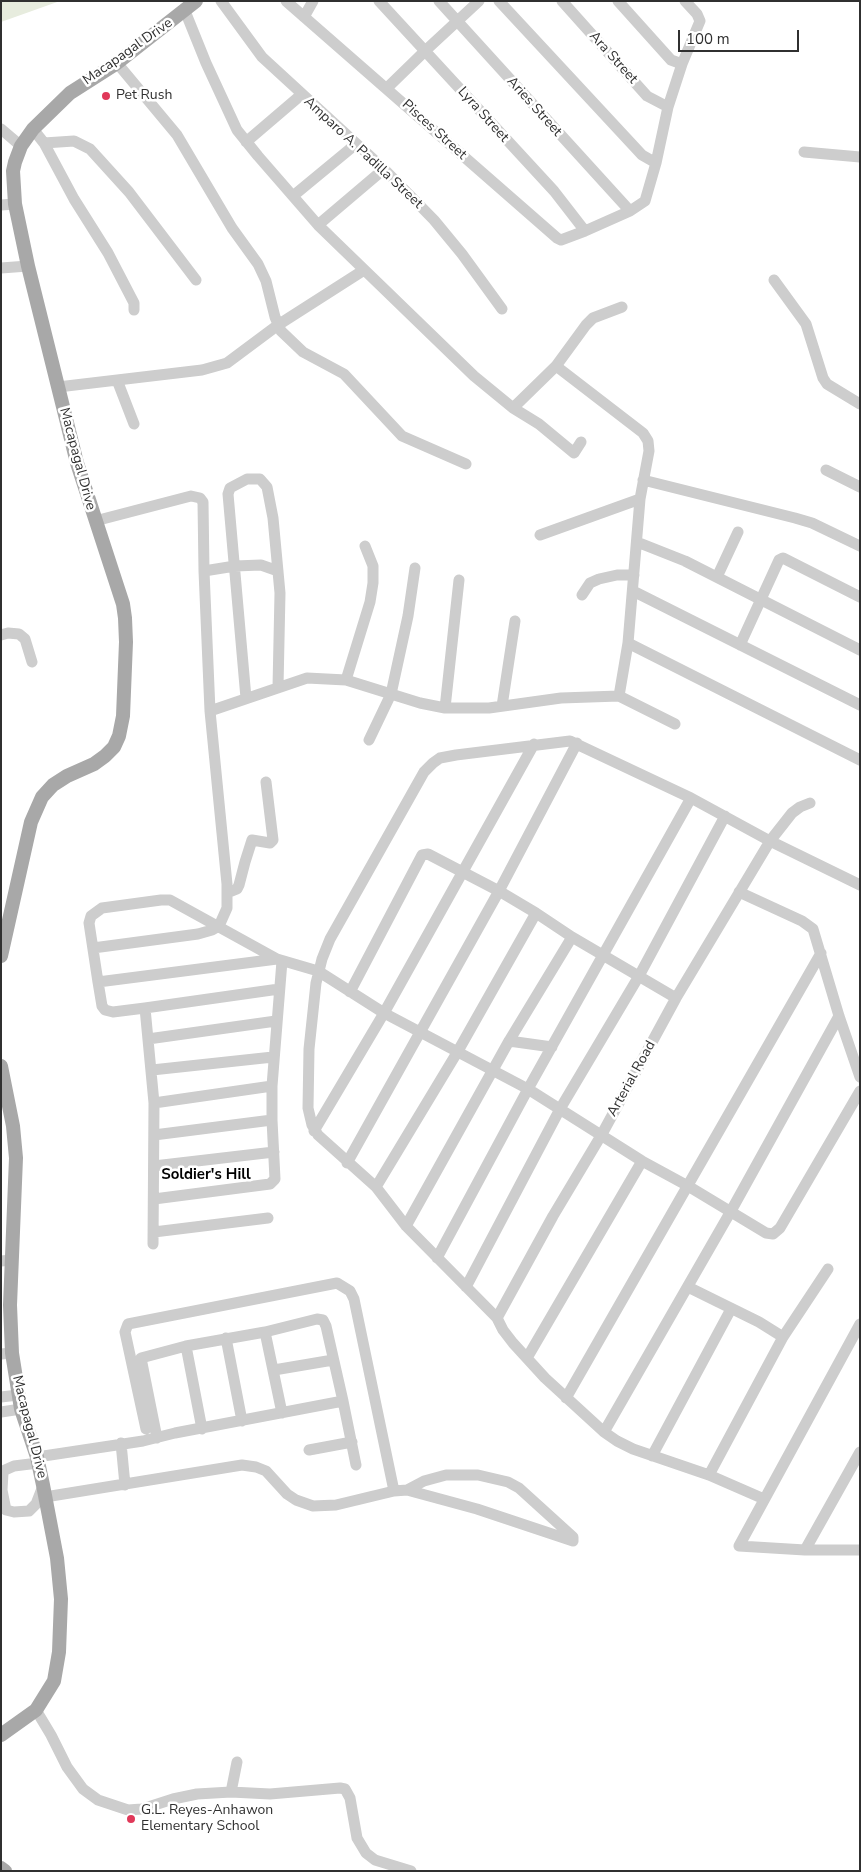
<!DOCTYPE html>
<style>
body{margin:0}
#map{position:relative;width:861px;height:1872px;overflow:hidden;background:#fff;font-family:"Nunito Sans",sans-serif}
canvas{display:block}
.frame{position:absolute;inset:0;border:2px solid #303030;pointer-events:none}
.scale{position:absolute;left:678px;top:30px;width:121px;height:22px;box-sizing:border-box;border:2px solid #303030;border-top:0;padding-left:6px;font-size:15px;line-height:18px;white-space:nowrap;color:#303030;-webkit-text-stroke:4px #fff;paint-order:stroke}
</style>
<div id="map">
<canvas width="861" height="1872"></canvas>
<div class="frame"></div>
<div class="scale">100 m</div>
</div>
<script>
const ctx = document.querySelector('canvas').getContext('2d');
ctx.lineJoin = 'round';
function paint(path, color) { ctx.fillStyle = color; ctx.fill(path, 'evenodd'); }
const toPath = rows => new Path2D(rows.map(r => 'M' + r).join(''));
function trace(path, color, width, dash) { ctx.strokeStyle = color; ctx.lineWidth = width; ctx.lineCap = dash ? 'butt' : 'round'; ctx.setLineDash(dash || []); ctx.stroke(path); }
function drawText(font, color, halo, rows, align = 'center') {
  ctx.font = font + ' "Nunito Sans",sans-serif'; ctx.lineWidth = 5; ctx.setLineDash([]); ctx.textBaseline = 'middle'; ctx.strokeStyle = halo; ctx.fillStyle = color; for (const [text, x, y, turn = 0] of rows) {
    ctx.save(); ctx.translate(x, y); ctx.rotate((+turn || 0) * Math.PI / 180); ctx.textAlign = isNaN(turn) ? turn : align; if (halo) ctx.strokeText(text, 0, 0); ctx.fillText(text, 0, 0); ctx.restore();
  }
}
const green = toPath([
 [1,1,60,1,1,22]
]);
const minor = toPath([
 [221,1,262,57,384,169,434,220,462,254,502,309],
 [286,1,557,238,561,240,585,231,630,211,645,201,656,163,668,107,682,64,700,21,697,14,685,1],
 [379,1,554,191,585,231],
 [439,1,630,211],
 [499,1,642,155,656,163],
 [562,1,647,96,668,107],
 [618,1,671,60,682,64],
 [185,11,206,63,237,130,258,156,318,225,474,376,513,408,539,424,574,453,581,442],
 [304,17,313,1],
 [117,63,177,135,232,228,258,264,266,281,275,317,281,331,303,352,344,374,402,436,466,464],
 [387,88,425,51,479,1],
 [1,129,21,146],
 [33,129,44,143,74,141,90,149,129,192,196,280],
 [246,142,301,95],
 [44,143,74,199,108,253,134,303,134,310],
 [804,152,860,157],
 [293,196,356,144],
 [1,205,15,204],
 [318,225,384,169],
 [1,268,28,266],
 [774,280,806,324,823,378,827,384,860,404],
 [556,366,643,433,648,441,649,451,640,499,628,643,619,696],
 [117,380,134,424],
 [58,387,202,370,227,363,278,325,364,270],
 [513,408,556,366,586,325,593,318,622,307],
 [826,470,860,487],
 [643,480,795,518,812,523,860,546],
 [540,535,640,499],
 [637,542,685,561,860,650],
 [204,571,235,566,261,565,278,571],
 [717,577,738,532],
 [633,591,860,705],
 [582,595,590,583,599,579,617,575,634,575],
 [1,635,8,633,19,634,25,639,32,662],
 [628,643,860,760],
 [740,645,779,560,783,558,860,597],
 [346,680,370,602,373,583,373,566,365,546],
 [246,698,228,494,230,488,247,479,260,479,267,487,273,518,280,593,278,687],
 [502,706,515,621],
 [445,708,459,580],
 [210,711,307,678,346,680,420,703,445,708,489,708,561,698,619,696,675,724],
 [369,740,391,694,408,616,415,568],
 [739,892,802,921,813,929,839,1016,860,1077],
 [227,893,237,889,239,885,245,862,252,840,270,843,273,840,266,782],
 [93,948,198,934,212,930,219,926,227,908,227,884,210,711,204,571,203,502,200,498,191,496,95,521],
 [98,982,277,959],
 [279,989,145,1008,113,1012,105,1010,102,1006,98,982,89,923,91,916,102,908,161,900,170,900,277,959,318,971,384,1013,528,1089,642,1161,688,1186,766,1233,773,1234,780,1228,860,1091],
 [350,992,422,855,428,854,499,891,536,913,572,937,676,998],
 [145,1008,154,1103,153,1244],
 [148,1039,276,1021],
 [509,1041,552,1047],
 [152,1070,273,1057],
 [154,1103,272,1086],
 [314,1131,384,1013,534,744],
 [154,1135,272,1120],
 [347,1163,499,891,577,743],
 [154,1166,274,1152],
 [376,1187,458,1051,536,913],
 [154,1199,270,1184,275,1179,272,1120,272,1086,282,961],
 [406,1226,509,1041,572,937],
 [154,1232,268,1218],
 [437,1258,528,1089,691,798],
 [1,1261,12,1260],
 [466,1287,560,1109,639,976,725,816],
 [688,1287,759,1322,783,1337],
 [497,1318,553,1216,602,1134,676,998,770,841,792,813,800,807,810,803],
 [860,1324,739,1546,805,1550,860,1550],
 [265,1332,282,1413],
 [226,1338,242,1421],
 [186,1346,202,1429],
 [1,1354,12,1353],
 [527,1358,642,1161],
 [274,1370,333,1360],
 [1,1397,18,1395],
 [566,1398,821,953],
 [1,1412,21,1409],
 [146,1429,125,1332,128,1324,337,1283,350,1291,354,1299,394,1491],
 [604,1432,731,1211,839,1016],
 [157,1438,141,1358,186,1346,265,1332,317,1319,323,1320,326,1326,343,1401,356,1465],
 [121,1443,125,1485],
 [309,1450,352,1442],
 [652,1456,731,1309],
 [37,1457,143,1441,175,1433,343,1401],
 [38,1463,14,1466,5,1470,3,1473,2,1490,6,1510,14,1512,29,1511,36,1504,43,1486],
 [709,1475,783,1337,828,1269],
 [407,1490,477,1509,573,1541],
 [45,1497,242,1465,256,1467,266,1471,287,1494,296,1500,313,1506,336,1505,394,1491,407,1490,424,1481,446,1475,478,1475,508,1482,519,1488,573,1537,573,1541],
 [764,1499,709,1475,633,1449,617,1441,604,1432,545,1378,513,1343,503,1330,497,1318,406,1226,376,1187,318,1135,312,1125,308,1108,309,1049,316,983,322,959,330,939,424,772,433,763,440,758,456,755,570,741,691,798,770,841,860,885],
 [805,1550,860,1452],
 [36,1710,51,1735,67,1767,83,1789,98,1800,128,1810,142,1809,173,1799,197,1794,231,1792,270,1794,340,1788,345,1789,350,1798,357,1838,366,1853,375,1860,411,1871],
 [231,1792,237,1762]
]);
const major = toPath([
 [1,956,31,822,42,797,53,785,67,776,94,764,105,756,114,747,119,736,123,716,126,642,125,618,123,604,77,463,28,266,15,204,13,171,15,162,21,146,33,129,70,93,117,63,196,1],
 [1,1066,13,1126,16,1158,10,1305,12,1353,21,1409,37,1457,43,1485,57,1558,61,1599,59,1652,54,1681,36,1710,1,1735],
 [1,1868,5,1871]
]);
const markers = [
 [106,96,5,"#e03859"],
 [131,1819,5,"#e03859"]
];
const streetNames = [
 ["Macapagal Drive",128,52,-35],
 ["Ara Street",613,58,48],
 ["Aries Street",534,107,48],
 ["Lyra Street",483,115,48],
 ["Pisces Street",434,130,42],
 ["Amparo A. Padilla Street",363,153,43],
 ["Macapagal Drive",77,459,75],
 ["Arterial Road",632,1079,-61],
 ["Macapagal Drive",29,1427,76]
];
const poiNames = [
 ["Pet Rush",116,96],
 ["G.L. Reyes-Anhawon",141,1811],
 ["Elementary School",141,1827]
];
const neighbourhoodNames = [
 ["Soldier's Hill",206,1175]
];
paint(green, '#e7ecde');
trace(minor, '#cdcdcd', 11);
trace(major, '#a8a8a8', 14);
for (const [x, y, r, color] of markers) { const dot = new Path2D(); dot.arc(x, y, r, 0, 2 * Math.PI); ctx.fillStyle = color; ctx.fill(dot); trace(dot, '#fff', 2); }
drawText('14px', '#303030', '#fff', streetNames);
drawText('14px', '#303030', '#fff', poiNames, 'left');
drawText('bold 15px', '#000', '#fff', neighbourhoodNames);
</script>
